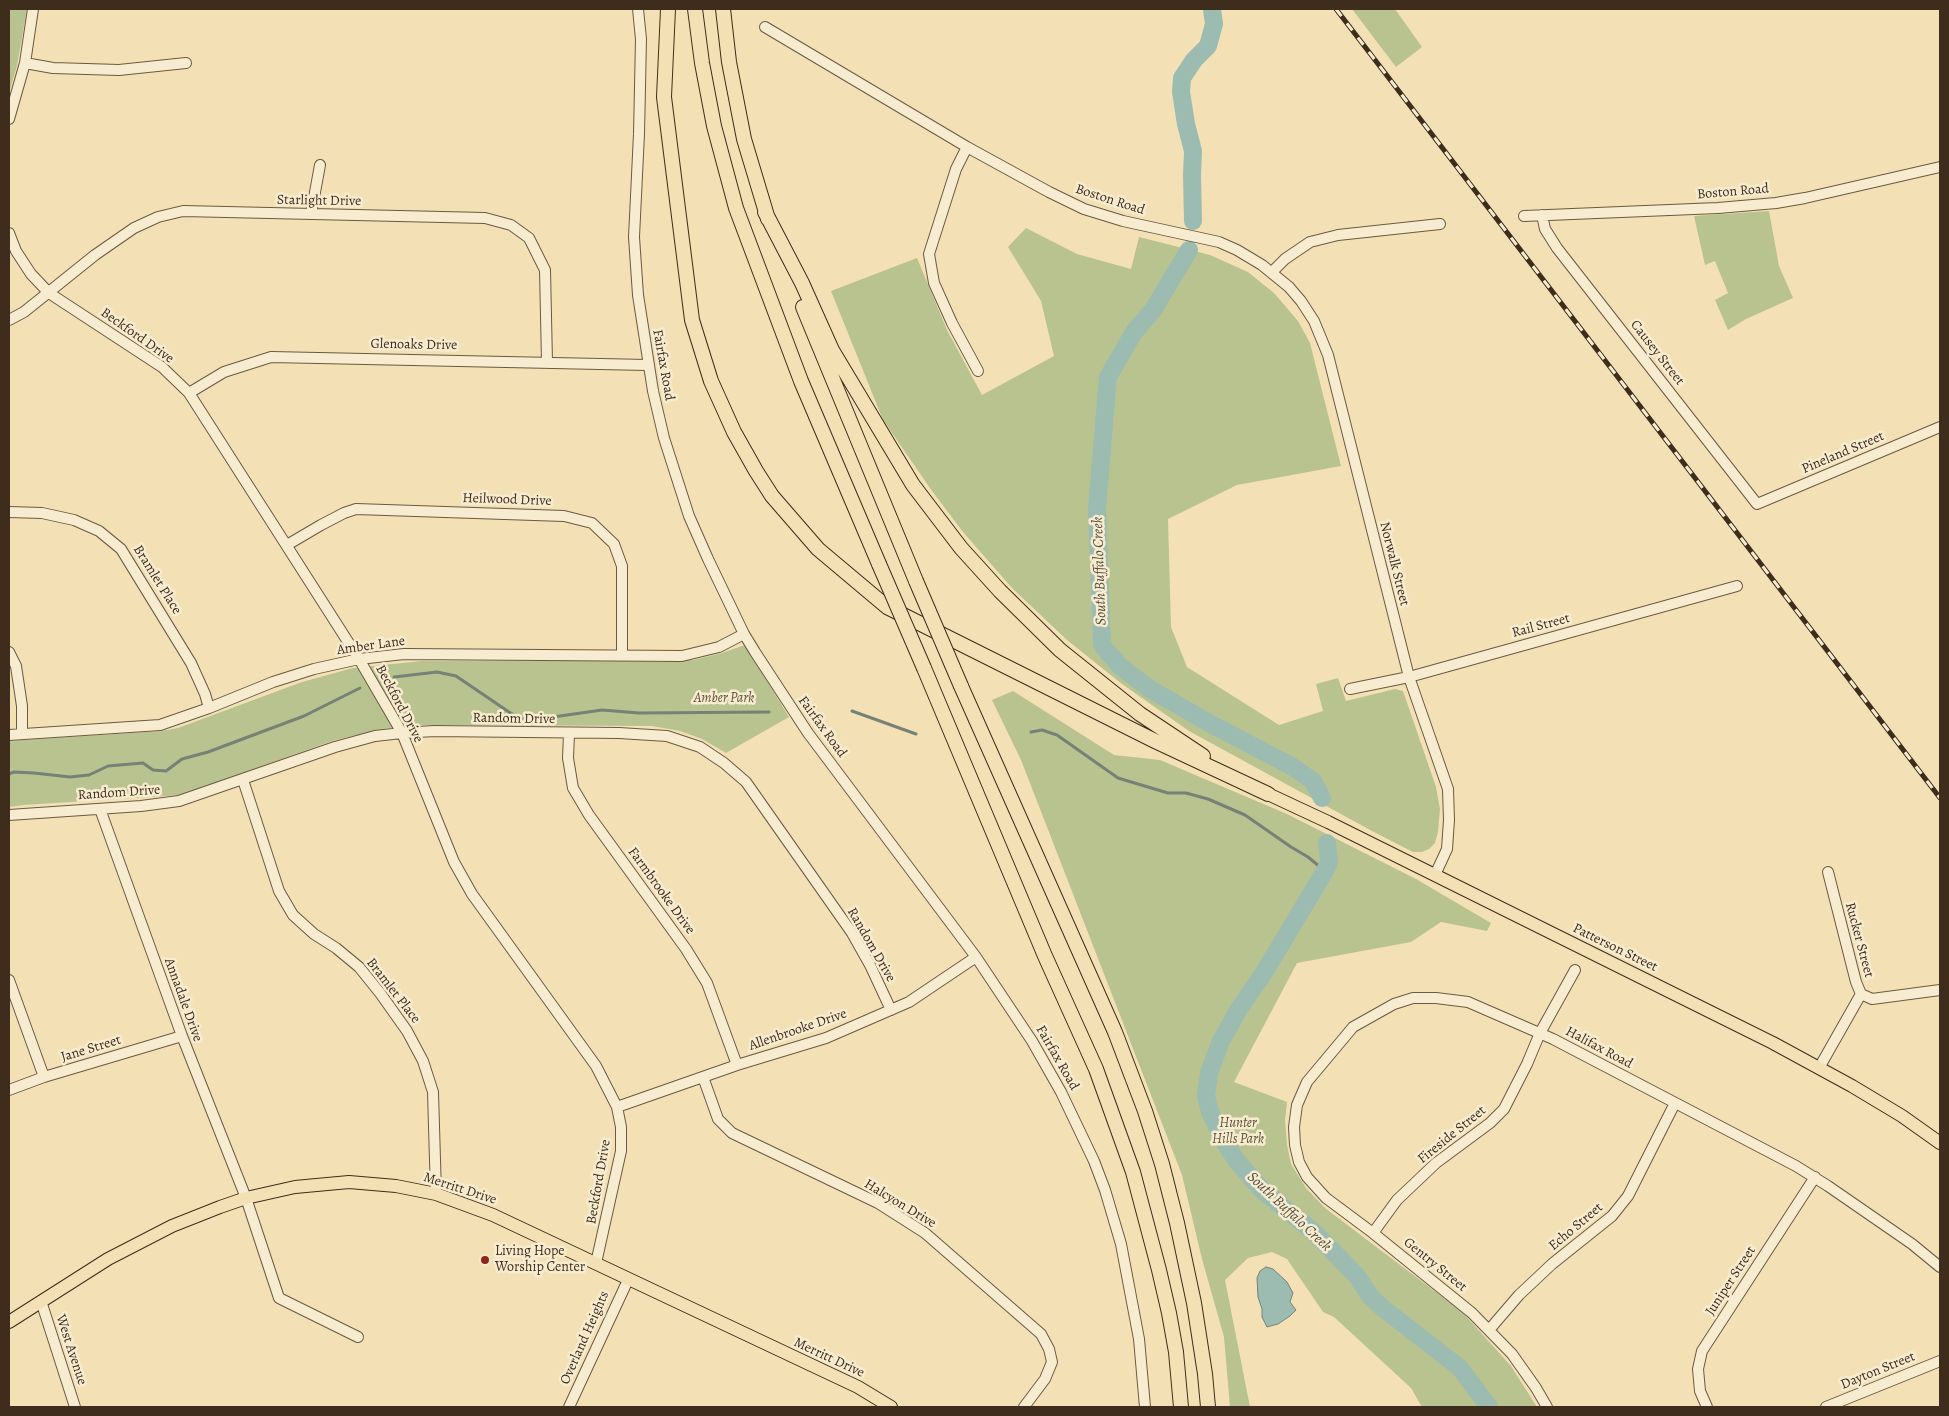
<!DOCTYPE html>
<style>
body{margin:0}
#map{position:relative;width:1949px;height:1416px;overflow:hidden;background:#f3e1b5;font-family:Alegreya,serif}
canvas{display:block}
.frame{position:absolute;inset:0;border:10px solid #3e2c1d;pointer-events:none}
</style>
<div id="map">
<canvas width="1949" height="1416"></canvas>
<div class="frame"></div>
</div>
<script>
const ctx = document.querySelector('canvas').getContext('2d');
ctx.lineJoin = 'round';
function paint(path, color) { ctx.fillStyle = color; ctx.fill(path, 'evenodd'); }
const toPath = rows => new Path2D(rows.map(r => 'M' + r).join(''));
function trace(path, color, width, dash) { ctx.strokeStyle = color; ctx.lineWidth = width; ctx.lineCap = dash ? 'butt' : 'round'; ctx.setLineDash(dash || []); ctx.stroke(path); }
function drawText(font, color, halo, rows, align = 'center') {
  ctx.font = font + ' Alegreya,serif'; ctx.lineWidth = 5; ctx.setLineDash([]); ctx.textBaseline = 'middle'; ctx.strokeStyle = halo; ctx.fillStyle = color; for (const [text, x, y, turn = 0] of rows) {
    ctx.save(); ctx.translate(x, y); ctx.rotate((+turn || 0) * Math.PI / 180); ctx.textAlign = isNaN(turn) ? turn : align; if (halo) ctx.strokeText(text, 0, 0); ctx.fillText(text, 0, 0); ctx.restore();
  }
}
const green = toPath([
 [9,9,27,9,17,66,9,93],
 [1352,9,1395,9,1422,47,1396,67],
 [1769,211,1779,266,1793,298,1746,319,1728,330,1715,300,1728,293,1715,261,1705,265,1694,216],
 [1026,228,1077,254,1131,269,1139,237,1210,255,1248,272,1274,293,1298,321,1310,343,1341,466,1237,485,1168,519,1171,627,1187,667,1279,725,1323,711,1316,684,1338,678,1346,701,1395,689,1403,691,1436,787,1440,809,1438,832,1435,843,1429,849,1422,852,1413,852,1372,831,1189,731,1122,684,1067,640,1012,588,963,532,932,491,883,420,831,291,917,258,947,330,982,395,1054,356,1041,301,1008,247],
 [745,645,789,717,726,753,702,739,680,731,652,726,419,725,382,729,332,741,181,795,24,805,9,807,9,741,161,731,178,728,302,682,353,668,422,661,693,660,722,653],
 [1013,691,1114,755,1160,760,1287,814,1416,879,1491,923,1487,931,1441,922,1411,942,1297,963,1234,1082,1287,1102,1285,1120,1287,1145,1291,1164,1306,1188,1325,1208,1445,1299,1465,1315,1511,1366,1537,1407,1422,1407,1411,1388,1334,1317,1323,1312,1287,1259,1272,1252,1248,1258,1225,1280,1250,1407,1230,1407,1224,1337,1202,1259,1182,1175,1021,760,992,700]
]);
const water = toPath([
 [1266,1267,1273,1269,1287,1282,1293,1293,1290,1302,1296,1310,1290,1316,1278,1324,1267,1327,1262,1317,1262,1309,1258,1297,1257,1278,1260,1271,1266,1267]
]);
const stream = toPath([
 [394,677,437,672,456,676,509,712,520,718,532,720,602,710,639,713,769,712],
 [852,711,916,734],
 [1031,732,1042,730,1057,735,1118,778,1168,793,1186,793,1208,799,1245,815,1291,847,1308,857,1325,871],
 [9,774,14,772,34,773,70,777,89,775,108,766,143,763,153,770,166,771,182,759,208,752,304,716,360,688]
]);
const river = toPath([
 [1193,221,1192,175,1193,151,1186,124,1181,92,1182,78,1194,60,1208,46,1214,24,1212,9],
 [1189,250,1153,310,1134,332,1108,377,1097,508,1102,644,1105,649,1121,667,1150,689,1209,723,1293,767,1313,781,1322,798],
 [1327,843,1329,862,1325,871,1265,971,1239,1009,1221,1041,1209,1073,1206,1096,1210,1112,1224,1141,1236,1160,1262,1190,1315,1233,1357,1276,1370,1296,1384,1309,1460,1368,1489,1407]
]);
const minor = toPath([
 [638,9,641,39,639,134,634,237,638,295,653,391,664,438,689,516,708,559,744,634,755,652,808,733,976,957,1032,1041,1061,1092,1094,1161,1105,1190,1121,1244,1139,1339,1145,1407],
 [765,27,967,147,1049,192,1084,209,1123,221,1219,242,1237,250,1262,265,1289,287,1301,301,1314,321,1328,355,1409,677,1448,789,1449,820,1447,849,1435,875],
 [25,63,53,68,119,70,186,63],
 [9,119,25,63,33,9],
 [967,147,956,169,929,254,934,283,952,323,978,371],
 [311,214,320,165],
 [1542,215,1545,229,1557,248,1757,504,1940,427],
 [1524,216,1718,208,1776,203,1805,198,1940,167],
 [9,233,16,251,31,274,49,293,162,367,189,393,359,659,402,733,454,862,472,894,596,1066,617,1107,621,1127,621,1151,596,1263],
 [1272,272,1285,259,1310,242,1338,235,1440,224],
 [9,320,24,312,95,255,134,228,158,217,183,211,485,218,511,225,529,238,545,270,547,362],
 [189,393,224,372,271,357,647,365],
 [9,512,42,513,74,520,99,531,121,549,191,663,205,694,209,708],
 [287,545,321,525,344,513,356,509,564,516,592,523,614,544,622,566,622,654],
 [9,652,16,666,22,706,22,733],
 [1350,689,1409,677,1737,586],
 [569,734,568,758,573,788,589,815,686,949,707,983,737,1065],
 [9,735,160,725,209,708,273,682,314,669,359,659,404,654,682,656,719,647,744,634],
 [243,780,279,891,293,915,314,934,336,948,359,967,380,993,407,1031,423,1061,433,1092,436,1194],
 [100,809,182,1036,246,1198,279,1298,358,1337],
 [9,815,141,806,179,801,335,747,375,736,402,733,434,731,619,733,667,736,700,747,724,763,746,782,852,933,870,965,891,1010],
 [1828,872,1856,982,1861,994,1872,999,1940,990],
 [9,980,44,1077],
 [1819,1068,1861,994],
 [703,1077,718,1119,732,1133,878,1203,925,1233,1041,1334,1049,1349,1052,1362,1045,1379,1024,1407],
 [9,1090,44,1077,182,1036],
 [617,1107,737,1065,826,1038,909,1002,976,957],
 [1373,1233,1397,1200,1436,1163,1490,1123,1504,1109,1527,1064,1540,1033,1575,970],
 [41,1301,75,1407],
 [1489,1330,1519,1295,1552,1264,1612,1216,1628,1196,1675,1103],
 [569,1407,628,1280],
 [1547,1407,1536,1388,1512,1354,1472,1313,1373,1233,1326,1198,1307,1177,1299,1162,1295,1145,1294,1127,1297,1105,1307,1082,1353,1027,1394,1004,1413,998,1436,998,1468,1002,1553,1039,1796,1166,1828,1186,1912,1244,1940,1267],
 [1707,1407,1700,1391,1698,1369,1702,1351,1815,1177],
 [1826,1407,1940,1361]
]);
const major = toPath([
 [1268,794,1328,822,1773,1043,1852,1086,1902,1116,1940,1143],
 [9,1322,108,1259,172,1226,220,1207,246,1198,295,1187,349,1182,396,1186,436,1194,493,1215,858,1387,891,1407]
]);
const highway = toPath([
 [668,9,664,97,692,320,711,381,734,432,756,471,772,496,818,549,887,607,1157,742,1268,794],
 [695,9,702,63,714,126,736,208,801,381,879,564],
 [723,9,729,62,744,139,768,219],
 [765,212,802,283,832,350,913,485,961,548,1000,591,1060,650,1140,714,1203,756],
 [803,307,916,581],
 [924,668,1045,956,1096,1069,1133,1172,1159,1270,1169,1313,1176,1352,1181,1407],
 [961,686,1115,1032,1145,1111,1162,1164,1177,1223,1194,1303,1205,1374,1208,1407]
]);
const rail = toPath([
 [1336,9,1940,798]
]);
const highwayBridge = toPath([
 [879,564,924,668],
 [916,581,961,686]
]);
const markers = [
 [485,1260,5,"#8f2418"]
];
const streetNames = [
 ["Boston Road",1733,192,-5],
 ["Boston Road",1110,200,18],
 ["Starlight Drive",319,201,1],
 ["Beckford Drive",137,336,35],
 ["Glenoaks Drive",414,345,1],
 ["Causey Street",1657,353,52],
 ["Fairfax Road",663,365,80],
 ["Pineland Street",1843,453,-23],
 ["Heilwood Drive",507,500,2],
 ["Norwalk Street",1394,564,76],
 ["Bramlet Place",157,580,58],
 ["Rail Street",1541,626,-15],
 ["Amber Lane",371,646,-8],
 ["Beckford Drive",399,704,62],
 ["Random Drive",514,719,1],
 ["Fairfax Road",822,727,54],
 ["Random Drive",119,793,-4],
 ["Farmbrooke Drive",661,891,54],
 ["Rucker Street",1859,940,75],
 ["Random Drive",871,945,60],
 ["Patterson Street",1615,948,26],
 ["Bramlet Place",393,991,52],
 ["Annadale Drive",183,1000,70],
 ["Allenbrooke Drive",798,1030,-19],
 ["Halifax Road",1599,1048,28],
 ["Jane Street",91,1049,-17],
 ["Fairfax Road",1057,1058,60],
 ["Fireside Street",1452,1135,-39],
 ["Beckford Drive",599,1182,-80],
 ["Merritt Drive",460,1189,18],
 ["Halcyon Drive",900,1204,31],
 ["Echo Street",1576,1227,-40],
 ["Gentry Street",1435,1265,39],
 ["Juniper Street",1731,1281,-57],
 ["Overland Heights",585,1338,-66],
 ["West Avenue",71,1350,72],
 ["Merritt Drive",829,1358,25],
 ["Dayton Street",1878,1371,-22]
];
const parkNames = [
 ["Amber Park",724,699],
 ["Hunter",1238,1124],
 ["Hills Park",1238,1140]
];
const poiNames = [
 ["Living Hope",495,1252],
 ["Worship Center",495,1268]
];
const waterNames = [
 ["South Buffalo Creek",1100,571,-92],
 ["South Buffalo Creek",1289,1212,43]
];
paint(green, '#b9c38f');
paint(water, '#9cbcb2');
trace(water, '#768276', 1);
trace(stream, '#768276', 3);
trace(river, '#9cbcb2', 18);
trace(minor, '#6b5943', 12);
trace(major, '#3e2c1d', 14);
trace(highway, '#3e2c1d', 16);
trace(minor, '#f7eccf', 10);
trace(major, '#f3e1b5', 12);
trace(highway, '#f3e1b5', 14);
trace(rail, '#3e2c1d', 5);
trace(rail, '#f7eccf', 3, [9]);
trace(highwayBridge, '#3e2c1d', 16, []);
trace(highwayBridge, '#f3e1b5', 14);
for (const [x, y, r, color] of markers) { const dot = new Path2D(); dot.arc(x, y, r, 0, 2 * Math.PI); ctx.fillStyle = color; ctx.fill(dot); trace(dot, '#f7eccf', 2); }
drawText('14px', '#3e2c1d', '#f7eccf', streetNames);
drawText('italic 14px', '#5d523a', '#f7eccf', parkNames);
drawText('14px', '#3e2c1d', '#f7eccf', poiNames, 'left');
drawText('italic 15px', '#565042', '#f7eccf', waterNames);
</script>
